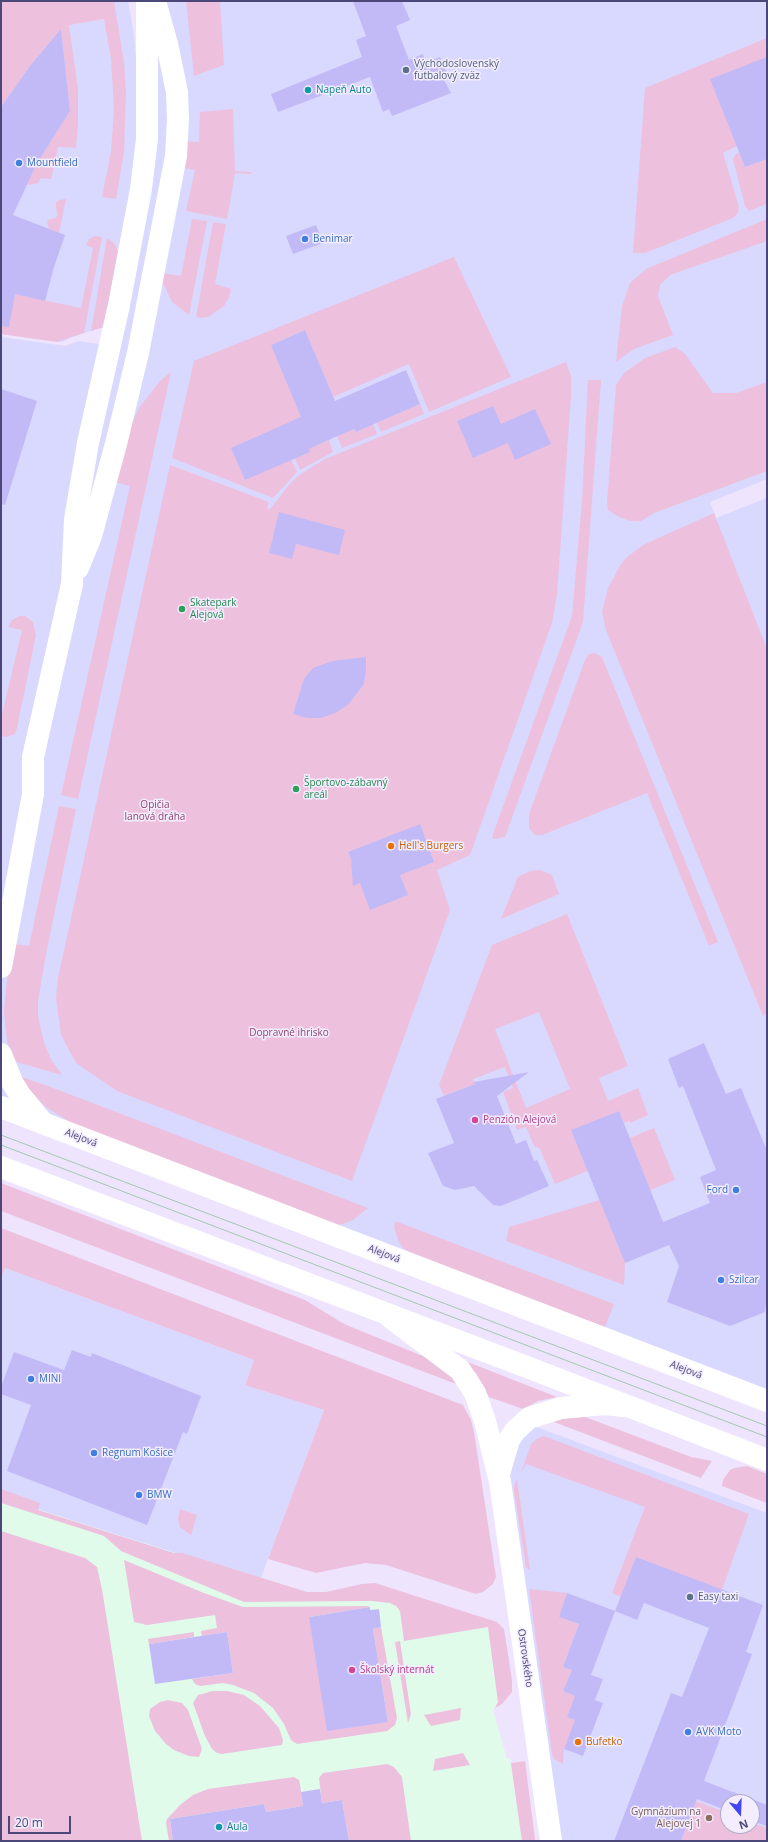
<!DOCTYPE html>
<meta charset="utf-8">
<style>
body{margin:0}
#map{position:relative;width:768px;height:1842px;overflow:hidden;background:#eee4fe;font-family:"Open Sans",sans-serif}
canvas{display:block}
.frame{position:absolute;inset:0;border:2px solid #4c4779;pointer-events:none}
.north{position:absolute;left:720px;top:1794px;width:40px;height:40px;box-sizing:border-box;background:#f3edff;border:1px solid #b0abc9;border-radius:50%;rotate:161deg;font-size:11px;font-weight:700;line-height:16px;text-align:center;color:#4c4779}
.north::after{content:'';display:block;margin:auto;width:14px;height:18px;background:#4046f2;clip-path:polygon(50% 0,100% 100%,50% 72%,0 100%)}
.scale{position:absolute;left:8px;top:1816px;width:63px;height:18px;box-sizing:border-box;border:2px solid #4c4779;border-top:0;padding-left:5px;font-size:12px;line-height:14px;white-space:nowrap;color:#4c4779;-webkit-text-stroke:3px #f3edff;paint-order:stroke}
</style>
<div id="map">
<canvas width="768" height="1842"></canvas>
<div class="frame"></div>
<div class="north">N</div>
<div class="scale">20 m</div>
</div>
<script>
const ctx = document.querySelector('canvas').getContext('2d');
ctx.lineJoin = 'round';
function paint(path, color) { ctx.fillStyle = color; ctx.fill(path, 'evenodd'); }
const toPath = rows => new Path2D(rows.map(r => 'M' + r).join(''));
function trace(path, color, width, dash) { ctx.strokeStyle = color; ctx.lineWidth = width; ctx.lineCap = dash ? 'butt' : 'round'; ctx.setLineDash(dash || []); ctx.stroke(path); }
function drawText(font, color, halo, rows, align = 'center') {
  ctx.font = font + ' "Open Sans",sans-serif'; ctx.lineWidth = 3; ctx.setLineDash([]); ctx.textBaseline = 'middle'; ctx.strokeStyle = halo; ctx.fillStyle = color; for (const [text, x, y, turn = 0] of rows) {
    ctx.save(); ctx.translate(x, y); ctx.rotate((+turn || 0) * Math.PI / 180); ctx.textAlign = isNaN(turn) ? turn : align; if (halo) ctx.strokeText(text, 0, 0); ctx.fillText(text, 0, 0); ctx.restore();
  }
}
const commercial = toPath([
 [1,1,128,1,134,35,139,95,135,167,104,327,74,336,62,342,1,334],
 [147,1,767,1,767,479,710,502,716,518,767,498,767,1401,1,1107,1,337,66,346,78,341,100,344,138,207],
 [5,1268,254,1360,245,1385,324,1410,260,1580,1,1498,1,1278],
 [523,1422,767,1513,767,1828,752,1823,752,1802,728,1802,728,1813,696,1801,681,1841,551,1841,504,1456]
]);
const education = toPath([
 [1,1498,315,1597,380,1586,488,1626,498,1702,493,1710,507,1759,510,1758,522,1841,1,1841]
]);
const green = toPath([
 [1,1,114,1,124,62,126,92,124,152,116,199,102,197,111,152,114,108,111,59,104,19,69,25,78,89,78,126,76,148,58,147,51,179,41,178,38,183,29,185,26,184,36,165,70,111,61,30,30,66,1,107],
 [186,1,220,1,224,65,194,76],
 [767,38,767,57,737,146,723,153,739,207,738,213,733,218,645,253,633,253,645,88],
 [233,109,235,171,251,172,252,174,235,173,227,219,186,211,195,170,179,167,183,141,199,142,200,112],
 [739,152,745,167,767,159,767,204,749,211,745,206,733,159,735,155],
 [66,199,59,233,49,229,47,220,55,218,58,215,56,208,56,203,59,200],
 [192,219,207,221,189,315,172,302,163,283,162,273,181,276],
 [767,219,767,241,670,275,660,285,658,296,673,335,634,349,616,362,622,306,630,283,646,269],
 [213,222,226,224,215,284,231,289,229,298,224,306,208,317,200,318,196,317],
 [95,236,102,237,84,333,57,342,1,334,1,297,14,300,15,294,81,308,93,248,86,245,89,239],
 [107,238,114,243,118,251,104,327,91,331],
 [454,257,511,377,429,412,409,364,333,397,305,330,271,345,305,425,291,459,297,472,273,498,172,458,194,361],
 [675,347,685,354,713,393,736,393,767,382,767,471,654,513,641,521,630,521,619,517,608,510,607,502,616,385,624,373,645,358],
 [566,362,571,376,571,396,557,595,552,623,470,855,437,870,450,910,352,1181,117,1091,76,1063,61,1035,56,998,58,978,170,465,269,502,267,508,270,509,289,485,299,475,325,459],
 [171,372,78,799,61,795,130,486,115,482,132,423,139,408,160,381],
 [588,380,601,380,583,622,505,837,496,839,492,838,493,834,572,616,582,500],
 [420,404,424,414,381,432,377,423],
 [373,424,377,434,342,448,337,436,354,429,356,432],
 [329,440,333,452,300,470,295,458,309,449],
 [714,513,767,649,767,1014,763,1016,606,630,602,612,608,588,621,564,628,556,645,544],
 [20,616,25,616,33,622,36,635,17,728,15,734,6,737,1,736,1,719,22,630,8,627,12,620],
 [595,653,602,657,718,942,709,946,647,793,542,835,535,835,529,828,529,814,585,660,589,654],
 [59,806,76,809,46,954,38,1001,38,1016,44,1043,52,1061,62,1075,13,1061,7,1041,4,1011,7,979,14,944,29,946],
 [540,870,552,875,559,894,501,919,518,877,530,871],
 [567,914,628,1066,599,1078,608,1101,638,1088,648,1115,630,1123,630,1121,624,1123,619,1111,572,1130,588,1171,555,1184,540,1149,534,1146,526,1127,517,1130,503,1092,513,1088,505,1067,473,1079,475,1084,444,1096,439,1085,492,945],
 [539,1012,570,1089,526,1108,495,1029],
 [19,1076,48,1086,368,1208,353,1220,337,1226,76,1126,46,1107,27,1088],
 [654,1128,675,1180,650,1190,630,1138],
 [1,1183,305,1300,344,1324,440,1363,464,1387,1,1211],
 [600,1200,625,1263,624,1285,506,1241,509,1227],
 [395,1221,614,1304,605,1327,410,1253,403,1248,399,1242,394,1228],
 [1,1228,463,1405,471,1420,474,1432,495,1570,496,1577,493,1584,483,1592,476,1594,386,1565,365,1563,316,1573,268,1559,324,1410,245,1385,254,1360,5,1268,1,1278],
 [460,1359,557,1397,538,1401,523,1409,489,1397,476,1373],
 [580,1415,691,1457,712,1461,701,1478,546,1419],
 [544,1436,749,1514,722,1590,621,1597,612,1593,645,1507,526,1464,521,1473,531,1444,538,1438],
 [747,1466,767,1474,767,1503,722,1486,723,1480,730,1470,734,1468],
 [517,1479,530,1570,526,1567,514,1491,514,1486],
 [1,1489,40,1503,38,1510,174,1553,182,1553,307,1592,326,1592,362,1584,375,1583,497,1622,504,1629,512,1680,512,1692,502,1704,495,1708,498,1702,488,1627,404,1641,400,1611,396,1606,390,1603,372,1601,244,1602,128,1554,121,1551,104,1536,1,1503],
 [180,1509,197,1515,191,1535,180,1527,178,1518],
 [1,1531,85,1558,97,1567,102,1589,142,1841,1,1841],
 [124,1560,204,1593,243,1607,368,1606,370,1607,309,1617,388,1722,373,1629,381,1627,397,1718,395,1725,387,1731,297,1744,291,1740,284,1724,273,1708,254,1693,233,1685,223,1683,200,1686,195,1684,192,1679,233,1673,227,1632,202,1636,201,1631,217,1628,215,1615,147,1625,134,1622],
 [529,1589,567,1593,559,1617,579,1624,563,1667,572,1670,563,1691,575,1696,567,1717,577,1721,572,1729,564,1749,563,1764,554,1759,552,1754],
 [194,1632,194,1637,149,1644,148,1639],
 [400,1641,411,1714,408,1723,395,1642],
 [213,1691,227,1691,244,1695,260,1706,279,1728,283,1740,282,1745,222,1754,217,1753,212,1749,205,1736,193,1703,198,1695],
 [168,1700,182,1703,188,1710,202,1749,199,1757,189,1756,174,1750,166,1744,155,1731,149,1716,150,1709,160,1702],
 [461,1708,460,1720,431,1726,424,1715],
 [463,1753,470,1765,433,1771,435,1759],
 [525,1761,535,1839,535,1841,522,1841,511,1763],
 [387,1764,394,1767,402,1777,411,1841,349,1841,342,1800,322,1803,319,1778,323,1773],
 [294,1777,299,1780,300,1784,303,1806,266,1812,264,1804,170,1819,173,1841,169,1841,166,1823,167,1819,180,1805,193,1795,208,1789],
 [696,1801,728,1813,728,1826,752,1826,752,1823,767,1828,767,1841,681,1841]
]);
const building = toPath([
 [353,1,402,1,410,20,396,26,409,60,423,54,426,63,440,57,448,76,443,78,451,93,392,116,389,109,383,112,370,77,278,112,271,94,362,57,356,40,366,36],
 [61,29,70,111,36,165,13,215,65,235,54,267,45,301,15,294,9,327,1,326,1,107,30,66],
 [767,57,767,159,745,167,710,79],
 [316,225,323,243,293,254,286,236],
 [305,330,335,401,406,370,420,404,356,432,354,429,333,438,309,449,310,452,245,480,231,448,301,417,271,345],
 [1,389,37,401,5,505,1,504],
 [493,406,501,424,535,409,551,444,515,460,508,443,473,458,457,421],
 [279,512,345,530,339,555,296,544,292,559,269,553],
 [366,657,366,670,364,684,348,705,335,713,321,718,307,718,293,714,304,679,313,668,332,661],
 [420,824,434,862,400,875,408,895,370,910,360,883,353,886,351,859,348,852],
 [704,1043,726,1094,741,1088,767,1151,767,1294,765,1312,730,1326,667,1302,679,1266,669,1245,625,1263,571,1130,619,1111,663,1222,710,1203,700,1177,716,1170,683,1086,679,1088,668,1059],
 [529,1072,497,1096,516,1144,526,1140,534,1161,537,1160,549,1186,501,1206,493,1205,474,1186,455,1190,443,1186,428,1153,454,1143,436,1099,475,1084,474,1082],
 [72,1350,91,1357,92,1353,201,1396,187,1434,183,1432,147,1525,7,1471,31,1405,1,1394,1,1387,14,1352,64,1370],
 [636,1557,763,1605,746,1652,752,1654,704,1781,767,1805,767,1826,752,1821,752,1802,728,1802,728,1811,697,1799,681,1841,614,1841,671,1693,682,1697,709,1628,644,1603,637,1620,615,1611],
 [567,1593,615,1611,591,1675,603,1679,595,1700,603,1703,583,1756,564,1749,575,1720,567,1717,575,1696,563,1691,572,1670,563,1667,579,1624,559,1617],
 [370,1607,370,1610,379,1609,381,1627,373,1629,388,1722,327,1731,309,1617],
 [227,1632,233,1673,155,1684,149,1644],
 [320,1789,322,1803,342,1800,349,1841,173,1841,170,1819,264,1804,266,1812,303,1806,301,1792]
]);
const minor = toPath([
 [78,568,91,536,117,440,138,353,176,156,178,119,177,92,167,44,155,1],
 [1,967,33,794,33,757,72,584,75,519,88,443,119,305,141,189,147,139,147,1],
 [1,1054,12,1082,20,1095,43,1123],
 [391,1318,460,1370,475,1393,485,1421,500,1481,551,1841],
 [499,1474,509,1440,515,1431,529,1418,561,1408,605,1404,623,1406]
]);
const tertiary = toPath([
 [1,1107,767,1401],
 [1,1167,532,1369,767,1460]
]);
const tram = toPath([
 [1,1135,767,1426],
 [1,1145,767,1437]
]);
const markers = [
 [406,70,4,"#5c6f8a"],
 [308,90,4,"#0f9aa8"],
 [19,163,4,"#3f7fe0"],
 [305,239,4,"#3f7fe0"],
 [182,609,4,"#2e9e5b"],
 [296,789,4,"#2e9e5b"],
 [391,846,4,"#e8710a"],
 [475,1120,4,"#d1479c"],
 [736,1190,4,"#3f7fe0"],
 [721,1280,4,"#3f7fe0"],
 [31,1379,4,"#3f7fe0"],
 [94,1453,4,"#3f7fe0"],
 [139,1495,4,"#3f7fe0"],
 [690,1597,4,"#5c6f8a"],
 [352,1670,4,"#d1479c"],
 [688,1732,4,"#3f7fe0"],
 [578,1742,4,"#e8710a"],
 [709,1818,4,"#8d6e63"],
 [219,1827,4,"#0f9aa8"]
];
const serviceNames = [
 ["Východoslovenský",414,64],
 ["futbalový zväz",414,76],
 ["Easy taxi",698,1597]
];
const cultureNames = [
 ["Napeň Auto",316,90],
 ["Aula",227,1827]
];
const shopNames = [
 ["Mountfield",27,163],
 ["Benimar",313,239],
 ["Ford",728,1190,"right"],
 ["Szilcar",729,1280],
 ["MINI",39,1379],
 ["Regnum Košice",102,1453],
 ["BMW",147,1495],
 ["AVK Moto",696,1732]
];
const leisureNames = [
 ["Skatepark",190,603],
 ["Alejová",190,615],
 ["Športovo-zábavný",304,783],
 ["areál",304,795]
];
const parkNames = [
 ["Opičia",155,805],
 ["lanová dráha",155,817],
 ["Dopravné ihrisko",289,1033]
];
const foodNames = [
 ["Hell's Burgers",399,846],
 ["Bufetko",586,1742]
];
const hotelNames = [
 ["Penzión Alejová",483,1120],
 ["Školský internát",360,1670]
];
const streetNames = [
 ["Alejová",81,1138,21],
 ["Alejová",384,1254,21],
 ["Alejová",686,1370,21],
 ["Ostrovského",525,1658,82]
];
const educationNames = [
 ["Gymnázium na",701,1812],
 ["Alejovej 1",701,1824]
];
paint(commercial, '#d9d8ff');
paint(education, '#e1fbeb');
paint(green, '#edc1de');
paint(building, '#c2baf6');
trace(minor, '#fff', 22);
trace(tertiary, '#fff', 22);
trace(tram, '#a1c9ad', 1);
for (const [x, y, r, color] of markers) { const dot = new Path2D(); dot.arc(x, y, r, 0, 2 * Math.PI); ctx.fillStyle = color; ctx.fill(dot); trace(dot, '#f3edff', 1.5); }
drawText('10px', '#4e5e75', '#f3edff', serviceNames, 'left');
drawText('10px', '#0d838f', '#f3edff', cultureNames, 'left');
drawText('10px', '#366cbe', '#f3edff', shopNames, 'left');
drawText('10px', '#27864d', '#f3edff', leisureNames, 'left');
drawText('10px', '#8d436c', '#f3edff', parkNames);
drawText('10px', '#c56008', '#f3edff', foodNames, 'left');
drawText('10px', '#b23c85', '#f3edff', hotelNames, 'left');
drawText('10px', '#4c4779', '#f3edff', streetNames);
drawText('10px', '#785e54', '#f3edff', educationNames, 'right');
</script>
